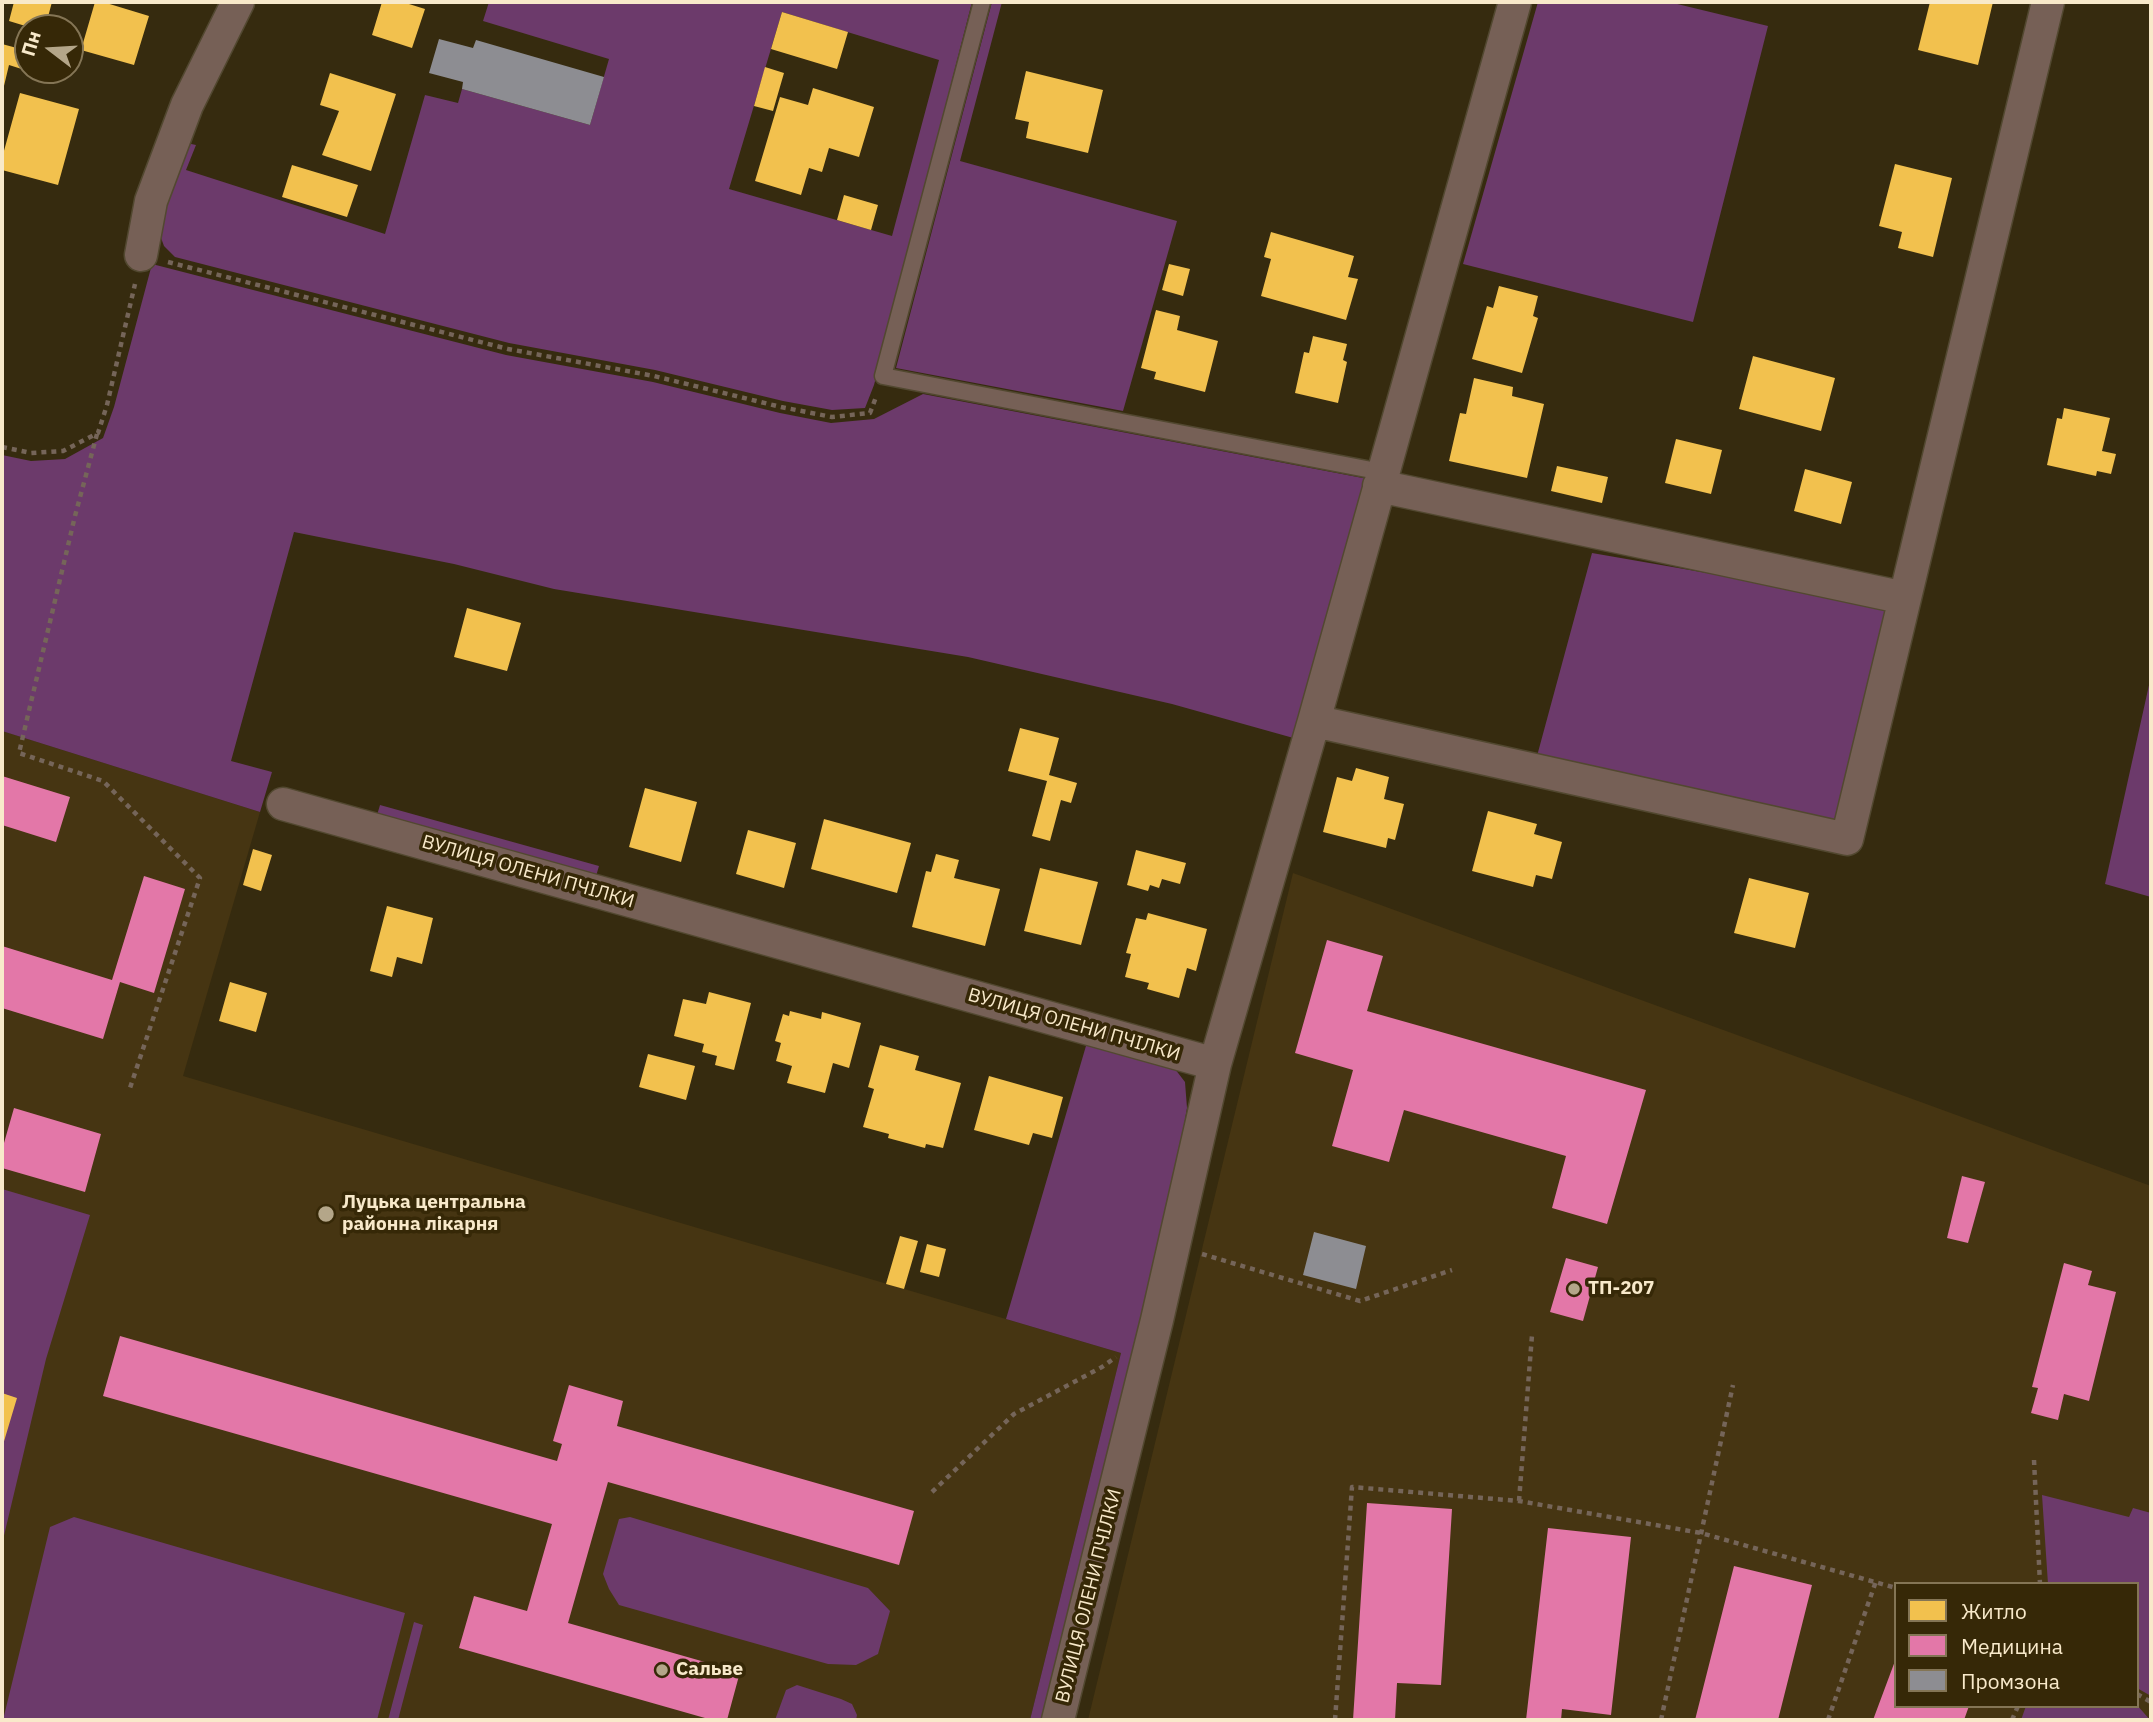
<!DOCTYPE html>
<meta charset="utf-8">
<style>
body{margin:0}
#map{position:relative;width:2153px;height:1722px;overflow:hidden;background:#362b0f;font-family:"IBM Plex Sans",sans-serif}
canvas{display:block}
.frame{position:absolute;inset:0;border:4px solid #f8e9ca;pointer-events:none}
.legend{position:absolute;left:1894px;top:1582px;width:245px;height:126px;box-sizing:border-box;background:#362807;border:2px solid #847555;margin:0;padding:9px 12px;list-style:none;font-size:21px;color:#f8e9ca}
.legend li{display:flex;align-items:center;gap:14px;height:35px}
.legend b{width:35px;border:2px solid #847555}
.north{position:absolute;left:14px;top:14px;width:70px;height:70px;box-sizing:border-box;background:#362807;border:2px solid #847555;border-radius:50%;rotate:287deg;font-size:19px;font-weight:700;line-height:28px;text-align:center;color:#f8e9ca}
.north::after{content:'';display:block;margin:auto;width:24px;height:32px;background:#b4a689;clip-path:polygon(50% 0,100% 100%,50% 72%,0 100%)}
</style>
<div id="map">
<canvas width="2153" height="1722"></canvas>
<div class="frame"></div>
<ul class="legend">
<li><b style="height:19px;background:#f2c14e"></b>Житло</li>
<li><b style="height:19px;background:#e377a8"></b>Медицина</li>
<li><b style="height:19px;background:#8d8d92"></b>Промзона</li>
</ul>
<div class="north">Пн</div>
</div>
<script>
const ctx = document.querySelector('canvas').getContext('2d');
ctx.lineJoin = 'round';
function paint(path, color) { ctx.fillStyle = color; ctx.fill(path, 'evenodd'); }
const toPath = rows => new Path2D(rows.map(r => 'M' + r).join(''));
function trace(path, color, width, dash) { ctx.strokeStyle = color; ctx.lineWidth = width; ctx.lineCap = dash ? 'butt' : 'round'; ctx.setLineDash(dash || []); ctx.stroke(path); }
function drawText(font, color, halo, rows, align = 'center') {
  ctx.font = font + ' "IBM Plex Sans",sans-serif'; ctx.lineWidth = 7; ctx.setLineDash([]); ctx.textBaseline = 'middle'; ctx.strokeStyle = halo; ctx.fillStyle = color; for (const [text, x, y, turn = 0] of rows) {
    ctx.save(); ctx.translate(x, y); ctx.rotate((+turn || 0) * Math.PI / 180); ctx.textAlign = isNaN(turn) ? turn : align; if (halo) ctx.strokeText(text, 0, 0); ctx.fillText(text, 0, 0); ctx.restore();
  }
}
const built = toPath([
 [2,731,260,812,183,1076,1121,1353,1030,1720,2,1720],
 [1293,873,2151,1186,2151,1720,1088,1720],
 [1896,1584,2137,1584,2137,1706,1896,1706]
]);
const green = toPath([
 [489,2,972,2,874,385,865,408,832,410,783,401,655,370,509,343,175,257,164,246,157,227,182,142,196,145,186,170,385,234,425,95,458,103,462,89,590,125,609,59,483,21],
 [782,12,939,60,892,236,729,189],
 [992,2,1002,2,960,161,1177,221,1123,411,896,368],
 [1538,2,1669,2,1768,26,1693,322,1463,264],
 [152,264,506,355,653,382,780,413,831,423,874,419,923,394,1368,479,1297,739,1172,704,968,657,554,589,454,564,294,532,231,761,272,772,260,812,2,731,2,455,31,461,65,459,103,438,114,407],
 [1592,553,1891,605,1838,821,1537,756],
 [2151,676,2151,897,2105,884],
 [380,805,599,866,594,883,375,822],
 [1088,1039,1175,1069,1185,1082,1187,1108,1169,1213,1048,1720,1030,1720,1121,1353,1006,1319],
 [2,1189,90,1215,46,1359,2,1544],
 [2042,1495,2129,1517,2133,1508,2151,1513,2151,1696,2137,1688,2137,1584,2048,1584],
 [74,1517,405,1613,377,1720,3,1720,50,1527],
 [630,1517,868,1588,890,1611,878,1654,856,1665,828,1664,619,1605,609,1589,603,1574,619,1519],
 [414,1622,423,1625,398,1720,388,1720],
 [797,1685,841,1699,852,1704,857,1715,856,1720,775,1720,786,1690],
 [2137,1705,2150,1720,2021,1720,2026,1706]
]);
const homes = toPath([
 [14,2,52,2,45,28,32,28,9,21],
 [95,2,103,2,149,16,134,65,81,50],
 [382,2,410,2,409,4,425,9,412,48,372,35],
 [1930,2,1993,2,1978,65,1918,50],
 [782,12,848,32,837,69,771,49],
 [2,44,28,51,28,71,9,65,3,90],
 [765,67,784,73,773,111,754,106],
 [1026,71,1103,90,1088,153,1026,138,1029,122,1015,119],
 [330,73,396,94,371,171,322,155,339,111,320,105],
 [813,88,874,107,859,157,829,148,822,172,809,168,801,195,755,181,780,97,808,105],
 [20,93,79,109,58,185,2,170,2,158],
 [1895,164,1952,178,1933,257,1898,248,1902,232,1879,226],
 [292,165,358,185,347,217,282,197],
 [844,195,878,205,871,230,837,220],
 [1271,232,1354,256,1348,277,1358,279,1346,320,1261,296,1271,259,1264,257],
 [1169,264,1190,269,1183,296,1162,290],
 [1499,286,1538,296,1533,316,1538,318,1522,373,1472,359,1487,306,1493,308],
 [1156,310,1180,316,1177,330,1218,341,1205,392,1154,379,1156,372,1141,368],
 [1313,336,1347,344,1343,360,1347,362,1338,403,1295,393,1304,352,1309,353],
 [1753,356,1835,378,1821,431,1739,409],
 [1474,378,1513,387,1512,396,1544,404,1527,478,1449,461,1460,413,1466,414],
 [2064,408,2110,418,2102,451,2116,454,2111,474,2097,471,2096,476,2047,465,2057,418,2062,419],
 [1676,439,1722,450,1711,494,1665,483],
 [1557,466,1608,477,1602,503,1551,491],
 [1805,469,1852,482,1841,524,1794,511],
 [467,608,521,623,507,671,454,657],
 [1020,728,1059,738,1049,775,1077,783,1071,803,1061,800,1050,841,1032,836,1047,781,1008,771],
 [1356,768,1389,777,1384,799,1404,804,1395,840,1388,838,1386,848,1323,832,1337,777,1352,781],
 [645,788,697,802,681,862,629,847],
 [1488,811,1537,824,1534,834,1562,842,1552,879,1536,875,1533,887,1472,871],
 [824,819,911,843,897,893,811,869],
 [748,830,796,843,784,888,736,874],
 [253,849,272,855,261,891,243,885],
 [1136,850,1186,863,1180,884,1162,879,1159,888,1150,885,1148,891,1127,885],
 [936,854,959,860,954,878,1000,889,985,946,912,927,926,871,931,872],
 [1040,868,1098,882,1081,945,1024,931],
 [1749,878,1809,893,1795,948,1734,933],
 [387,906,433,918,422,964,397,957,392,977,370,971],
 [1148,913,1207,929,1196,971,1187,968,1179,998,1147,989,1149,983,1125,977,1131,954,1126,953,1136,918,1146,920],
 [230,982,267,993,256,1032,219,1021],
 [709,992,751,1003,734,1070,715,1065,717,1056,702,1052,704,1044,674,1036,683,999,706,1004],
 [790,1011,821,1019,822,1012,861,1023,849,1068,833,1063,825,1093,787,1083,792,1066,776,1061,781,1043,775,1041,783,1014,789,1016],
 [880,1045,919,1056,915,1070,961,1083,943,1148,926,1144,925,1148,888,1138,889,1134,863,1127,874,1089,868,1087],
 [648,1054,695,1066,686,1100,639,1087],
 [989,1076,1063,1097,1052,1138,1033,1133,1029,1145,974,1130],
 [900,1236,918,1241,904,1289,886,1284],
 [927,1244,946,1249,939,1277,920,1272],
 [2,1393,17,1398,2,1448]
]);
const health = toPath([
 [2,776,70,797,56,842,2,825],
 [144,876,185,889,154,993,120,982,103,1039,2,1008,2,946,112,980],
 [1327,940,1383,956,1367,1011,1646,1090,1607,1224,1552,1208,1566,1156,1404,1110,1389,1162,1332,1146,1353,1070,1295,1053],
 [14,1108,101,1134,85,1192,2,1168,2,1150],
 [1962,1176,1985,1182,1968,1243,1947,1238],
 [1566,1258,1598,1267,1583,1321,1550,1312],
 [2064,1263,2092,1271,2088,1285,2116,1292,2089,1401,2064,1394,2058,1420,2031,1413,2038,1388,2032,1387],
 [120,1336,557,1461,562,1444,553,1441,569,1385,623,1401,617,1426,914,1511,899,1565,608,1482,568,1623,740,1672,727,1720,712,1720,459,1648,474,1596,527,1611,552,1524,103,1396],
 [1367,1503,1452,1509,1441,1685,1397,1683,1395,1720,1353,1720],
 [1548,1528,1631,1537,1611,1715,1562,1709,1561,1720,1526,1720],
 [1734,1566,1812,1585,1778,1720,1695,1720],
 [1895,1661,1896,1706,1969,1706,1964,1720,1873,1720]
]);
const industry = toPath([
 [439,39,473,48,476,40,604,77,590,125,462,89,463,82,429,73],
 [1314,1232,1366,1246,1356,1289,1303,1275]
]);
const path = toPath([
 [168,262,508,349,654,376,781,407,832,417,870,413,876,397],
 [97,434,75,516,19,753,103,781,200,878,130,1088],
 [2,447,31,453,63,451,98,433,107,405,135,284],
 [1202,1254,1360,1301,1452,1270],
 [2034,1460,2040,1584],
 [932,1492,1014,1414,1102,1367,1116,1357],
 [1519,1501,1532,1335],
 [2137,1694,2151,1702],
 [1335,1720,1352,1487,1519,1501,1701,1533,1896,1588],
 [1661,1720,1733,1385],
 [1828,1720,1876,1581],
 [2012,1720,2018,1706]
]);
const service = toPath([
 [982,2,883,376,1382,472]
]);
const minor = toPath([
 [141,255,151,201,187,105,238,2],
 [1379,486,1905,598,2048,2],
 [1314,721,1847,839,1905,598],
 [283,804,1215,1064],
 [1058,1720,1157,1320,1215,1064,1314,721,1515,2]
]);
const markers = [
 [326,1214,9,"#b4a689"],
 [1574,1289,7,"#b4a689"],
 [662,1670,7,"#b4a689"]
];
const streetNames = [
 ["ВУЛИЦЯ ОЛЕНИ ПЧІЛКИ",528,872,16],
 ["ВУЛИЦЯ ОЛЕНИ ПЧІЛКИ",1074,1025,16],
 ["ВУЛИЦЯ ОЛЕНИ ПЧІЛКИ",1089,1596,-76]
];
const poiNames = [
 ["Луцька центральна",342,1203],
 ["районна лікарня",342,1225],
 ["ТП-207",1588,1289],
 ["Сальве",676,1670]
];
paint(built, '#463512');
paint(green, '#6c3a6b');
paint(homes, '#f2c14e');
paint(health, '#e377a8');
paint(industry, '#8d8d92');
trace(service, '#524830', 19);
trace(minor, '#524830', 35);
trace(path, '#756559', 4.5, [5, 5]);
trace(service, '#766056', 16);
trace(minor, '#766056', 32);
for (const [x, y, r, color] of markers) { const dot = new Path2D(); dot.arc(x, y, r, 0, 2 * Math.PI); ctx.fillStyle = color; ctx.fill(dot); trace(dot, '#362807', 2.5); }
drawText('19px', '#f8e9ca', '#362807', streetNames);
drawText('bold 19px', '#f8e9ca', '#362807', poiNames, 'left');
</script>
